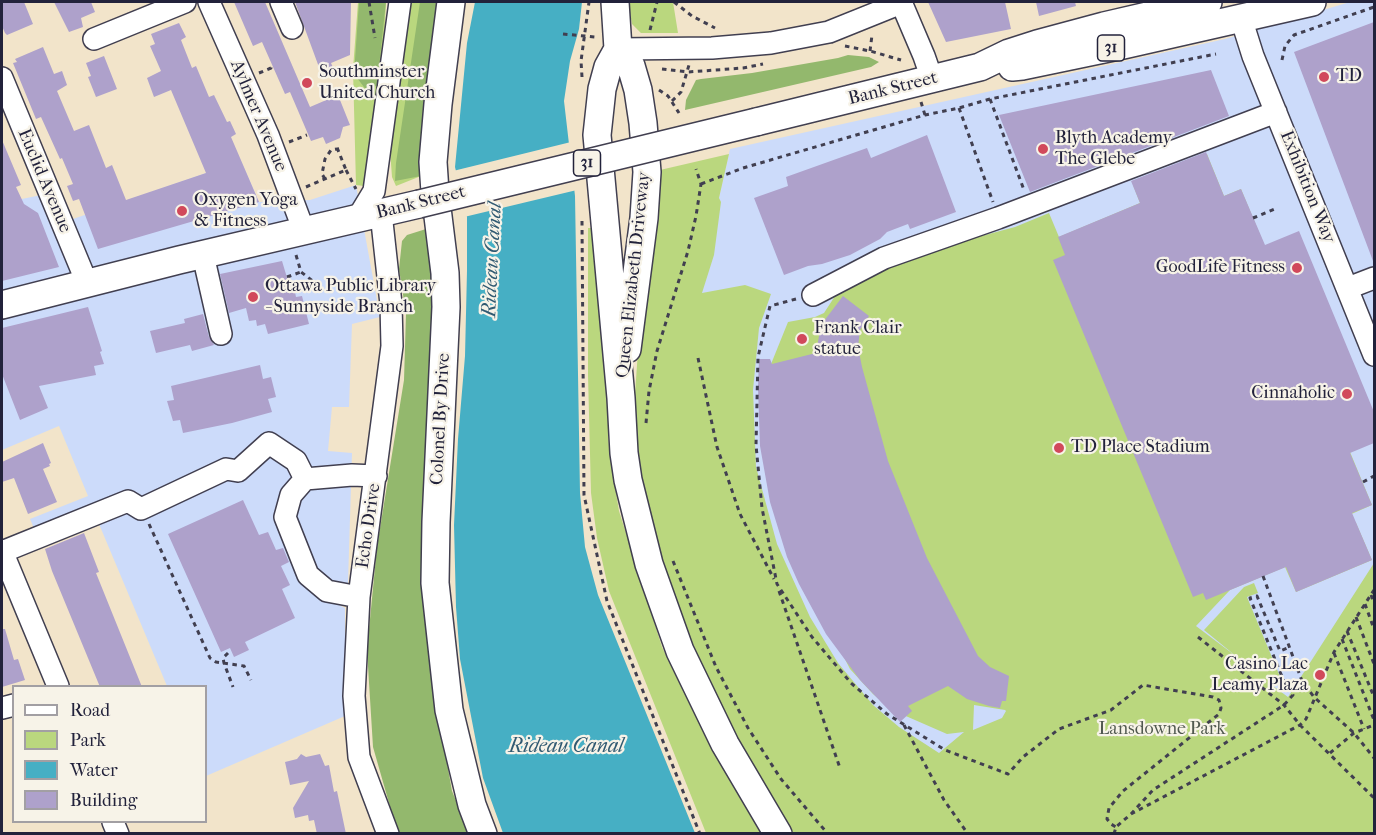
<!DOCTYPE html>
<style>
body{margin:0}
#map{position:relative;width:1376px;height:835px;overflow:hidden;background:#f2e4ca;font-family:"IM FELL French Canon",serif}
canvas{display:block}
.frame{position:absolute;inset:0;border:3px solid #22223b;pointer-events:none}
.legend{position:absolute;left:12px;top:685px;width:195px;height:138px;box-sizing:border-box;background:#f7f3e8;border:2px solid #a29fa3;margin:0;padding:8px 10px;list-style:none;font-size:18px;color:#22223b}
.legend li{display:flex;align-items:center;gap:12px;height:30px}
.legend b{width:30px;border:2px solid #a29fa3}
</style>
<div id="map">
<canvas width="1376" height="835"></canvas>
<div class="frame"></div>
<ul class="legend">
<li><b style="height:8px;background:#fff"></b>Road</li>
<li><b style="height:16px;background:#bad77e"></b>Park</li>
<li><b style="height:16px;background:#46afc4"></b>Water</li>
<li><b style="height:16px;background:#aea1cb"></b>Building</li>
</ul>
</div>
<script>
const ctx = document.querySelector('canvas').getContext('2d');
ctx.lineJoin = 'round';
function paint(path, color) { ctx.fillStyle = color; ctx.fill(path, 'evenodd'); }
const toPath = rows => new Path2D(rows.map(r => 'M' + r).join(''));
function trace(path, color, width, dash) { ctx.strokeStyle = color; ctx.lineWidth = width; ctx.lineCap = dash ? 'butt' : 'round'; ctx.setLineDash(dash || []); ctx.stroke(path); }
function drawText(font, color, halo, rows, align = 'center') {
  ctx.font = font + ' "IM FELL French Canon",serif'; ctx.lineWidth = 4.5; ctx.setLineDash([]); ctx.textBaseline = 'middle'; ctx.strokeStyle = halo; ctx.fillStyle = color; for (const [text, x, y, turn = 0] of rows) {
    ctx.save(); ctx.translate(x, y); ctx.rotate((+turn || 0) * Math.PI / 180); ctx.textAlign = isNaN(turn) ? turn : align; if (halo) ctx.strokeText(text, 0, 0); ctx.fillText(text, 0, 0); ctx.restore();
  }
}
const built = toPath([
 [1350,2,1374,2,1374,789,850,798,672,404,730,149,1225,39],
 [241,161,259,202,310,200,356,185,380,317,352,324,349,407,332,407,328,451,352,453,348,583,335,584,335,603,345,608,345,716,206,776,206,686,167,686,99,524,42,547,30,519,88,496,59,426,2,450,2,203,61,191,73,219]
]);
const green = toPath([
 [358,2,386,2,382,80,364,186,356,185,353,69],
 [405,2,439,2,423,106,421,176,396,186,392,177,390,150],
 [628,2,673,2,678,33,641,33,632,24],
 [729,154,719,198,721,202,714,255,702,293,745,285,771,294,759,328,753,390,756,467,777,544,810,617,838,663,873,705,899,727,939,753,964,732,947,734,892,710,873,694,850,669,808,586,767,374,788,322,815,317,824,313,837,293,883,266,940,247,1015,227,1049,213,1059,237,1140,203,1133,185,1207,154,1224,196,1241,189,1372,505,1347,516,1356,523,1372,560,1296,592,1285,567,1230,590,1196,626,1237,657,1204,630,1244,587,1254,583,1258,593,1247,597,1281,679,1278,685,1273,686,1288,697,1374,563,1374,833,792,833,759,783,708,683,680,617,663,571,646,509,635,430,635,394,639,336,660,170],
 [974,705,1005,710,1006,711,1002,718,973,730],
 [588,228,593,228,605,339,609,450,619,511,662,647,698,721,742,801,762,833,706,833,609,591,597,538,591,493,588,375]
]);
const forest = toPath([
 [359,2,386,2,377,85,367,91,354,74],
 [420,2,439,2,423,106,421,176,395,181,396,163],
 [848,55,869,57,879,62,871,67,685,110,686,100,696,80,701,79,752,73,838,58],
 [426,229,435,293,434,690,452,791,469,833,400,834,395,824,373,747,367,650,377,547,404,380,406,314,399,269,402,241,407,235]
]);
const water = toPath([
 [475,2,582,2,579,29,570,61,564,101,575,196,580,493,585,547,598,595,695,833,503,833,483,778,460,659,456,607,454,525,458,439,465,356,467,271,467,217,455,167,467,43]
]);
const pier = toPath([
 [571,142,577,190,464,217,453,171]
]);
const building = toPath([
 [2,2,24,2,33,24,7,35,5,33,2,26],
 [54,2,91,2,95,12,81,18,83,27,69,32],
 [234,2,265,2,310,107,338,95,350,125,343,127,340,138,326,144,323,137,311,141,290,92,285,94,262,42,253,46],
 [295,2,351,2,350,55,331,63,335,72,323,78],
 [928,2,1005,2,1011,29,946,42],
 [1036,2,1075,2,1076,6,1039,16],
 [1374,22,1374,261,1373,261,1294,52],
 [179,23,186,37,181,40,192,68,196,66,209,97,214,95,227,122,230,121,236,134,231,137,259,202,98,249,79,199,73,201,67,186,73,184,62,158,60,159,41,117,36,119,13,63,17,62,15,59,43,47,54,74,62,71,67,85,57,91,74,131,89,125,106,168,112,165,126,200,206,173,171,90,154,97,147,78,161,71,150,46,155,44,151,34],
 [104,56,117,89,96,97,88,77,91,76,86,63],
 [1211,70,1229,116,1030,192,999,115],
 [927,135,956,212,910,229,908,224,887,232,880,239,850,255,822,264,808,266,784,275,754,198,788,186,786,177,867,148,871,158],
 [2,140,21,185,16,187,24,204,38,213,59,267,2,281],
 [1206,152,1224,196,1241,189,1265,245,1299,231,1374,412,1374,443,1350,453,1372,505,1352,513,1372,560,1296,592,1286,567,1206,600,1203,593,1193,597,1053,260,1065,255,1058,237,1140,203,1131,181],
 [282,261,288,281,293,282,296,297,302,296,309,324,268,334,265,324,257,326,256,320,249,321,246,308,229,313,220,274],
 [843,296,869,316,860,330,858,347,862,367,888,461,927,558,978,656,990,667,1009,676,1006,701,1002,701,1000,708,989,706,967,699,948,686,908,706,912,711,900,722,860,680,826,634,799,584,787,557,770,502,760,446,758,388,759,359,770,359,772,364,816,353,819,336,824,321],
 [88,307,102,351,100,352,104,364,94,366,96,375,39,386,48,408,20,420,2,374,2,328],
 [203,314,209,337,214,345,192,351,190,345,156,353,150,331,185,323,184,319],
 [260,365,263,379,271,377,276,397,268,399,272,412,232,423,183,433,180,420,173,421,167,401,174,400,171,386],
 [43,443,51,463,49,464,50,466,43,469,57,502,28,514,14,478,2,482,2,462],
 [243,500,259,535,268,532,276,550,283,548,289,562,281,566,290,585,282,589,295,618,245,642,249,650,234,657,230,648,221,652,168,534],
 [84,533,99,572,96,573,142,687,100,687,52,571,45,549],
 [2,629,5,629,14,660,18,659,25,680,2,687],
 [301,754,306,757,320,754,325,766,329,765,334,792,337,791,346,834,317,834,314,820,309,821,308,815,295,818,293,808,309,781,290,785,285,762,297,759]
]);
const path = toPath([
 [369,2,375,38],
 [674,2,692,16,715,28],
 [650,30,657,2],
 [563,34,595,37],
 [845,46,870,51,901,60],
 [870,51,872,35],
 [1282,60,1285,46,1294,35,1374,7],
 [662,69,688,72,743,68,763,64],
 [259,73,271,68,271,66],
 [582,77,581,61,589,2],
 [659,90,668,96,679,113],
 [990,99,1024,190],
 [672,101,681,92,689,65],
 [921,102,925,115],
 [959,108,993,202],
 [289,142,307,135],
 [346,170,356,189],
 [325,179,322,174,325,159,331,150,337,149],
 [701,184,743,168,925,115,959,108,990,99,1216,54],
 [306,187,346,170,336,145],
 [1253,218,1277,208],
 [582,221,584,495,607,601,700,834],
 [296,255,301,272,314,282],
 [287,277,301,272],
 [796,299,770,306,758,357,756,445,762,508,777,584,812,637,851,683,887,714,945,750,1008,774,1023,757,1059,729,1111,710,1143,685,1213,697,1219,700,1221,708,1219,714,1123,791,1109,808,1107,819,1111,824,1116,827],
 [698,358,717,447,740,514,774,579],
 [646,423,649,391,657,351,688,251,696,216,701,184,696,169],
 [1363,482,1374,476],
 [149,524,210,658,216,662,244,666,251,680],
 [673,561,716,667,748,728,781,779,828,834],
 [1263,576,1302,681,1314,697,1354,733,1374,758],
 [779,591,840,768],
 [1371,595,1374,602],
 [1365,604,1374,629],
 [1356,617,1374,664],
 [1347,631,1374,697],
 [1198,637,1284,705,1300,725,1374,798],
 [1342,639,1374,720],
 [228,653,223,658,224,663,233,687],
 [1334,653,1364,729],
 [904,725,944,800,968,834],
 [1330,753,1354,733,1374,725],
 [1131,814,1153,790,1284,705,1293,695,1285,684,1250,598,1257,596,1280,651,1290,647],
 [1114,834,1116,827,1131,814,1300,725,1306,719,1334,652,1374,590]
]);
const minor = toPath([
 [209,2,268,135,304,231],
 [281,2,292,28],
 [901,2,924,56,932,79],
 [1241,18,1253,56,1374,355],
 [94,39,185,2],
 [618,49,712,48,771,43,829,32,901,3],
 [2,78,87,283],
 [381,213,391,304,392,346,359,597,354,696,359,757,388,834],
 [357,219,374,191,400,2],
 [203,255,221,334],
 [1348,288,1374,278],
 [813,295,884,258,998,218,1276,112],
 [2,551,58,686],
 [2,552,128,501,141,509,226,469,238,471,269,443,296,461,305,479],
 [359,597,327,591,308,575,285,517,291,495,305,479,352,475,376,476],
 [2,708,14,705],
 [113,822,118,834]
]);
const major = toPath([
 [451,2,438,104,433,162,435,192,445,273,446,307,436,522,435,583,449,710,472,805,483,834],
 [615,2,618,49,608,67,602,89,597,135,621,398,624,453,628,480,649,564,680,651,725,744,778,834],
 [618,49,631,66,638,90,643,123,647,172,644,218,627,349],
 [1012,67,1022,66,1123,45,1312,2],
 [756,122,980,67,1009,53,1037,44,1104,26,1208,2],
 [2,305,179,260,419,204]
]);
const majorBridge = toPath([
 [419,204,756,122]
]);
const markers = [
 [1324,77,6,"#d1495b"],
 [307,83,6,"#d1495b"],
 [1043,149,6,"#d1495b"],
 [182,211,6,"#d1495b"],
 [1297,268,6,"#d1495b"],
 [253,297,6,"#d1495b"],
 [802,339,6,"#d1495b"],
 [1347,394,6,"#d1495b"],
 [1059,448,6,"#d1495b"],
 [1320,675,6,"#d1495b"]
];
const shields = [
 [1111,48,27],
 [587,163,27]
];
const shieldNames = [
 ["31",1111,48],
 ["31",587,163]
];
const poiNames = [
 ["Southminster",319,73],
 ["United Church",319,94],
 ["TD",1336,77],
 ["Blyth Academy",1055,139],
 ["The Glebe",1055,160],
 ["Oxygen Yoga",194,201],
 ["& Fitness",194,222],
 ["GoodLife Fitness",1285,268,"right"],
 ["Ottawa Public Library",265,287],
 ["- Sunnyside Branch",265,308],
 ["Frank Clair",814,329],
 ["statue",814,350],
 ["Cinnaholic",1335,394,"right"],
 ["TD Place Stadium",1071,448],
 ["Casino Lac",1308,665,"right"],
 ["Leamy Plaza",1308,686,"right"]
];
const streetNames = [
 ["Bank Street",893,89,-14],
 ["Aylmer Avenue",258,116,67],
 ["Euclid Avenue",44,181,67],
 ["Exhibition Way",1307,187,68],
 ["Bank Street",421,203,-14],
 ["Queen Elizabeth Driveway",634,275,-84],
 ["Colonel By Drive",441,419,-87],
 ["Echo Drive",369,526,-82]
];
const parkNames = [
 ["Lansdowne Park",1162,730]
];
const waterNames = [
 ["Rideau Canal",493,260,-87],
 ["Rideau Canal",566,747]
];
paint(built, '#ccdbfa');
paint(green, '#bad77e');
paint(forest, '#93b86d');
paint(water, '#46afc4');
paint(pier, '#f2e4ca');
paint(building, '#aea1cb');
trace(minor, '#413f50', 24);
trace(major, '#413f50', 30);
trace(path, '#413f50', 3, [4.5, 4.5]);
trace(minor, '#fff', 21);
trace(major, '#fff', 27);
trace(majorBridge, '#413f50', 30, []);
trace(majorBridge, '#fff', 27);
for (const [x, y, r, color] of markers) { const dot = new Path2D(); dot.arc(x, y, r, 0, 2 * Math.PI); ctx.fillStyle = color; ctx.fill(dot); trace(dot, '#f7f3e8', 2); }
for (const [x, y, w] of shields) { const box = new Path2D(); box.roundRect(x - w / 2, y - 13, w, 26, 4.5); ctx.fillStyle = '#f7f3e8'; ctx.fill(box); trace(box, '#22223b', 1.5); }
drawText('bold 16px', '#22223b', null, shieldNames);
drawText('18px', '#22223b', '#f7f3e8', poiNames, 'left');
drawText('18px', '#22223b', '#f7f3e8', streetNames);
drawText('18px', '#50584f', '#f7f3e8', parkNames);
drawText('italic 20px', '#305a72', '#f7f3e8', waterNames);
</script>
